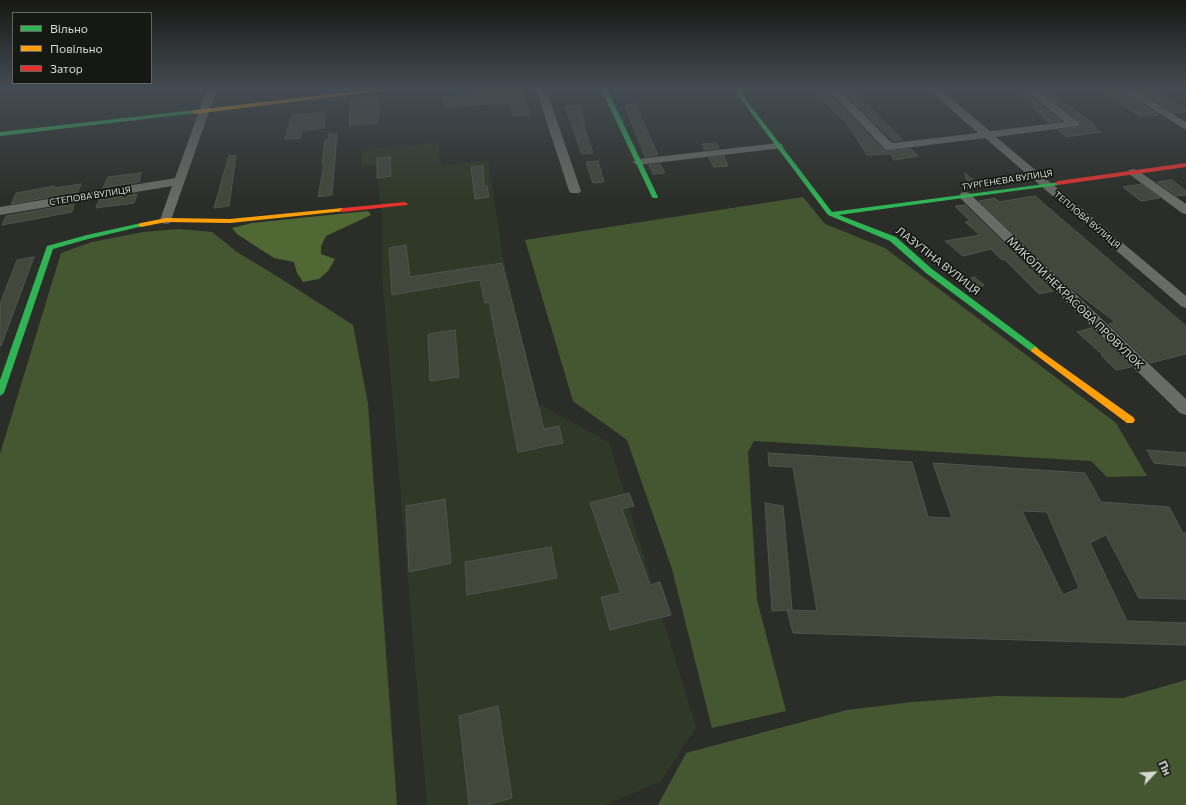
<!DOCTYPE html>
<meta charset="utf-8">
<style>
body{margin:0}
#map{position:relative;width:1186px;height:805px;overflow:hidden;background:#2b2e28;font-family:Commissioner,sans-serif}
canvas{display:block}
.legend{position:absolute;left:12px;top:12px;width:140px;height:72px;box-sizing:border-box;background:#151813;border:1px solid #62665f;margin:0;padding:5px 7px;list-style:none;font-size:12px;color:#d6dad2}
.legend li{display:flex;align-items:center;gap:8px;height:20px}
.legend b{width:20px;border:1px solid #62665f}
.north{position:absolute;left:1134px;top:753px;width:40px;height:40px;-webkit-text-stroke:3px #151813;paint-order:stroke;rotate:65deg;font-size:11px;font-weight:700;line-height:16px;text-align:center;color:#d6dad2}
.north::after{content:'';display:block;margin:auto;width:14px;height:18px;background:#d6dad2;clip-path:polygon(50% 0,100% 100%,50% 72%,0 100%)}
</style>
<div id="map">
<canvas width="1186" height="805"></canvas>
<ul class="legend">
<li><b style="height:5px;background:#30b455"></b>Вільно</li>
<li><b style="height:5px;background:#ff9f0a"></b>Повільно</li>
<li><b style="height:5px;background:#e5322d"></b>Затор</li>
</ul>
<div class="north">Пн</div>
</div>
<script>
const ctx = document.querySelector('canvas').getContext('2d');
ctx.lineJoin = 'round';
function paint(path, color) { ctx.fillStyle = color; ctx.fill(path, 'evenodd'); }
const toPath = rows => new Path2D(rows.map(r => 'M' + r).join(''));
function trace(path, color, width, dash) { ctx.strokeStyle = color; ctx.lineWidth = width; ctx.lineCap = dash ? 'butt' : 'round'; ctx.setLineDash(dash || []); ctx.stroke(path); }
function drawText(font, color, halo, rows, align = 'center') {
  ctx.font = font + ' Commissioner,sans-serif'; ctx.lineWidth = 3.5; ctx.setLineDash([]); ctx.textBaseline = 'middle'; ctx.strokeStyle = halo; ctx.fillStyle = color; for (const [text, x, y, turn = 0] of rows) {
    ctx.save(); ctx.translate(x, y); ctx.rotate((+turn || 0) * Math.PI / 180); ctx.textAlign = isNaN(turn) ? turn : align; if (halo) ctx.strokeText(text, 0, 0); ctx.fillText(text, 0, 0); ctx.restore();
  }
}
const built = toPath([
 [438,142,441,166,488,160,503,257,538,404,609,442,696,727,661,781,605,805,427,805,382,275,382,216,376,165,362,166,362,150]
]);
const green = toPath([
 [803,197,825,224,885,248,1116,423,1147,476,1107,477,1091,461,754,441,748,452,757,600,786,711,712,728,672,569,627,440,573,401,525,240],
 [179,229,212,232,237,252,283,280,353,325,368,404,397,805,0,805,0,454,61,253,92,242,143,232],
 [1186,680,1186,805,658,805,686,753,847,710,912,702,997,696,1123,698]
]);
const forest = toPath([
 [368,211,371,215,326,236,321,246,321,254,335,259,328,271,319,279,303,282,297,273,294,262,274,258,237,234,232,228,252,223]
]);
const building = toPath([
 [522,89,530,115,513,116,509,102,445,108,443,97,522,89],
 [1136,89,1153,89,1186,110,1186,112,1174,113,1136,89],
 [854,90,868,106,903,140,893,141,842,91,854,90],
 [1048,90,1096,126,1092,126,1101,132,1066,137,1058,130,1078,127,1080,123,1041,91,1048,90],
 [1121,91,1159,115,1140,117,1104,93,1121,91],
 [817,92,827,92,884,150,889,151,911,149,918,156,894,160,890,154,867,155,845,120,843,120,834,112,817,92],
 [1026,93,1061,121,1049,122,1042,117,1044,117,1027,104,1031,103,1017,94,1026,93],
 [377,96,379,115,377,123,349,126,351,99,377,96],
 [634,102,651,140,658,155,645,157,644,154,625,106,634,102],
 [580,105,585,124,583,124,593,153,582,154,565,106,580,105],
 [324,112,325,128,302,131,300,138,285,139,292,115,324,112],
 [329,133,337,134,332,195,318,197,324,164,322,164,325,140,328,140,329,133],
 [716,143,719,148,705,150,702,144,716,143],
 [229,155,236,156,229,206,214,208,229,155],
 [724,156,728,166,714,167,709,158,724,156],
 [390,157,391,176,377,178,377,158,390,157],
 [598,161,604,182,593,183,586,162,598,161],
 [660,164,665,173,653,174,649,165,660,164],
 [483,166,484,186,487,186,489,197,475,199,471,167,483,166],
 [141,173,139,182,103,188,108,177,141,173],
 [965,173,982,187,968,189,965,173],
 [1172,180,1186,191,1186,195,1177,196,1157,182,1172,180],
 [81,184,78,192,11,204,16,193,55,186,54,188,81,184],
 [1141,184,1160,198,1141,201,1123,187,1141,184],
 [137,194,134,203,96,208,99,200,137,194],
 [1035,196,1186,326,1186,354,1150,363,1109,324,1115,322,1071,288,979,201,995,198,999,202,1035,196],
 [74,204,72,212,2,225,6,216,74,204],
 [965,205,1053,291,1039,294,1004,259,1002,260,991,249,963,256,945,241,980,235,965,222,970,221,955,206,965,205],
 [406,245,410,277,502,263,544,429,559,426,563,443,518,452,489,302,485,303,480,280,392,295,389,248,406,245],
 [34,257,1,346,0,346,0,304,17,260,34,257],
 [974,277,984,285,972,290,962,281,974,277],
 [1091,328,1131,367,1116,370,1101,355,1103,355,1077,332,1091,328],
 [455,330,459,377,430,381,428,334,455,330],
 [1147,450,1186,453,1186,466,1154,463,1147,450],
 [768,453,912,462,928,517,952,518,933,463,1085,473,1101,502,1169,507,1183,533,1186,533,1186,599,1139,598,1106,535,1090,543,1127,621,1186,623,1186,645,793,633,787,610,817,611,793,467,769,466,768,453],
 [1022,511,1047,512,1079,588,1063,595,1022,511],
 [629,493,634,506,622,509,650,585,660,582,671,615,610,630,601,597,621,593,590,503,629,493],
 [445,499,451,563,409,572,406,506,445,499],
 [765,503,783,506,792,610,772,611,765,503],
 [551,547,557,578,467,595,465,562,551,547],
 [498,706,512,798,486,805,469,805,459,716,498,706]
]);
const street = toPath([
 [207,89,217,89,170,223,166,224,162,223,160,220,172,186,0,215,0,207,175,178,207,89],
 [536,89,546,89,581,191,579,193,571,193,569,191,536,89],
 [827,89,838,89,892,143,978,133,928,89,939,89,990,131,1065,122,1024,89,1036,89,1078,122,1079,124,1078,126,996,137,1186,296,1186,308,1181,306,985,138,889,150,885,149,827,89],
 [1121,89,1133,89,1186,122,1186,130,1121,89],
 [778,143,782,144,783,146,782,148,638,165,632,162,638,159,778,143],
 [1133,169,1137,170,1186,204,1186,214,1182,213,1129,174,1127,172,1129,170,1133,169],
 [965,192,969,193,1186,399,1186,415,1180,413,961,199,959,196,961,193,965,192]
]);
const fast = toPath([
 [601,89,607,89,658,197,657,198,653,198,652,197,601,89],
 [733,89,738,89,832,212,1060,182,1061,183,1058,185,839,215,896,237,932,269,1038,348,1039,350,1038,352,1032,352,926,273,890,241,828,215,733,89],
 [195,110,197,111,197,113,0,136,0,132,195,110],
 [141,223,144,225,143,226,88,239,53,249,4,393,0,396,0,380,47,246,87,235,141,223]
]);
const slow = toPath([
 [376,89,395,89,195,114,192,112,195,110,376,89],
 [343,208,346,210,345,211,230,223,166,222,141,227,138,225,141,223,166,218,230,219,343,208],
 [1035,347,1133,417,1135,420,1133,423,1127,423,1032,352,1031,350,1035,347]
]);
const jam = toPath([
 [1186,163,1186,167,1058,185,1055,183,1058,181,1186,163],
 [405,202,408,204,407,205,343,212,340,210,343,208,405,202]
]);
const farStreetnames = [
 ["ТУРГЕНЄВА ВУЛИЦЯ",1007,180,-9],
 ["СТЕПОВА ВУЛИЦЯ",90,196,-9],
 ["ТЕПЛОВА ВУЛИЦЯ",1087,220,40]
];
const streetNames = [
 ["ЛАЗУТІНА ВУЛИЦЯ",938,261,38],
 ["МИКОЛИ НЕКРАСОВА ПРОВУЛОК",1075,303,44]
];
paint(built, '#303827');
paint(green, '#455731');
paint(forest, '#506833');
paint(building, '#42483b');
trace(building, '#51544f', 1);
paint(street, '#686c64');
paint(fast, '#30b455');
paint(slow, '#ff9f0a');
paint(jam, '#e5322d');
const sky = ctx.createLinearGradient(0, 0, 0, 202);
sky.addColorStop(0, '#181916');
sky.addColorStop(0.44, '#444c53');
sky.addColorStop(1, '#444c5300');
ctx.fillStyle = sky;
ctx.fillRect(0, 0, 1186, 202);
drawText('9px', '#d6dad2', '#151813', farStreetnames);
drawText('11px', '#d6dad2', '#151813', streetNames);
</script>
